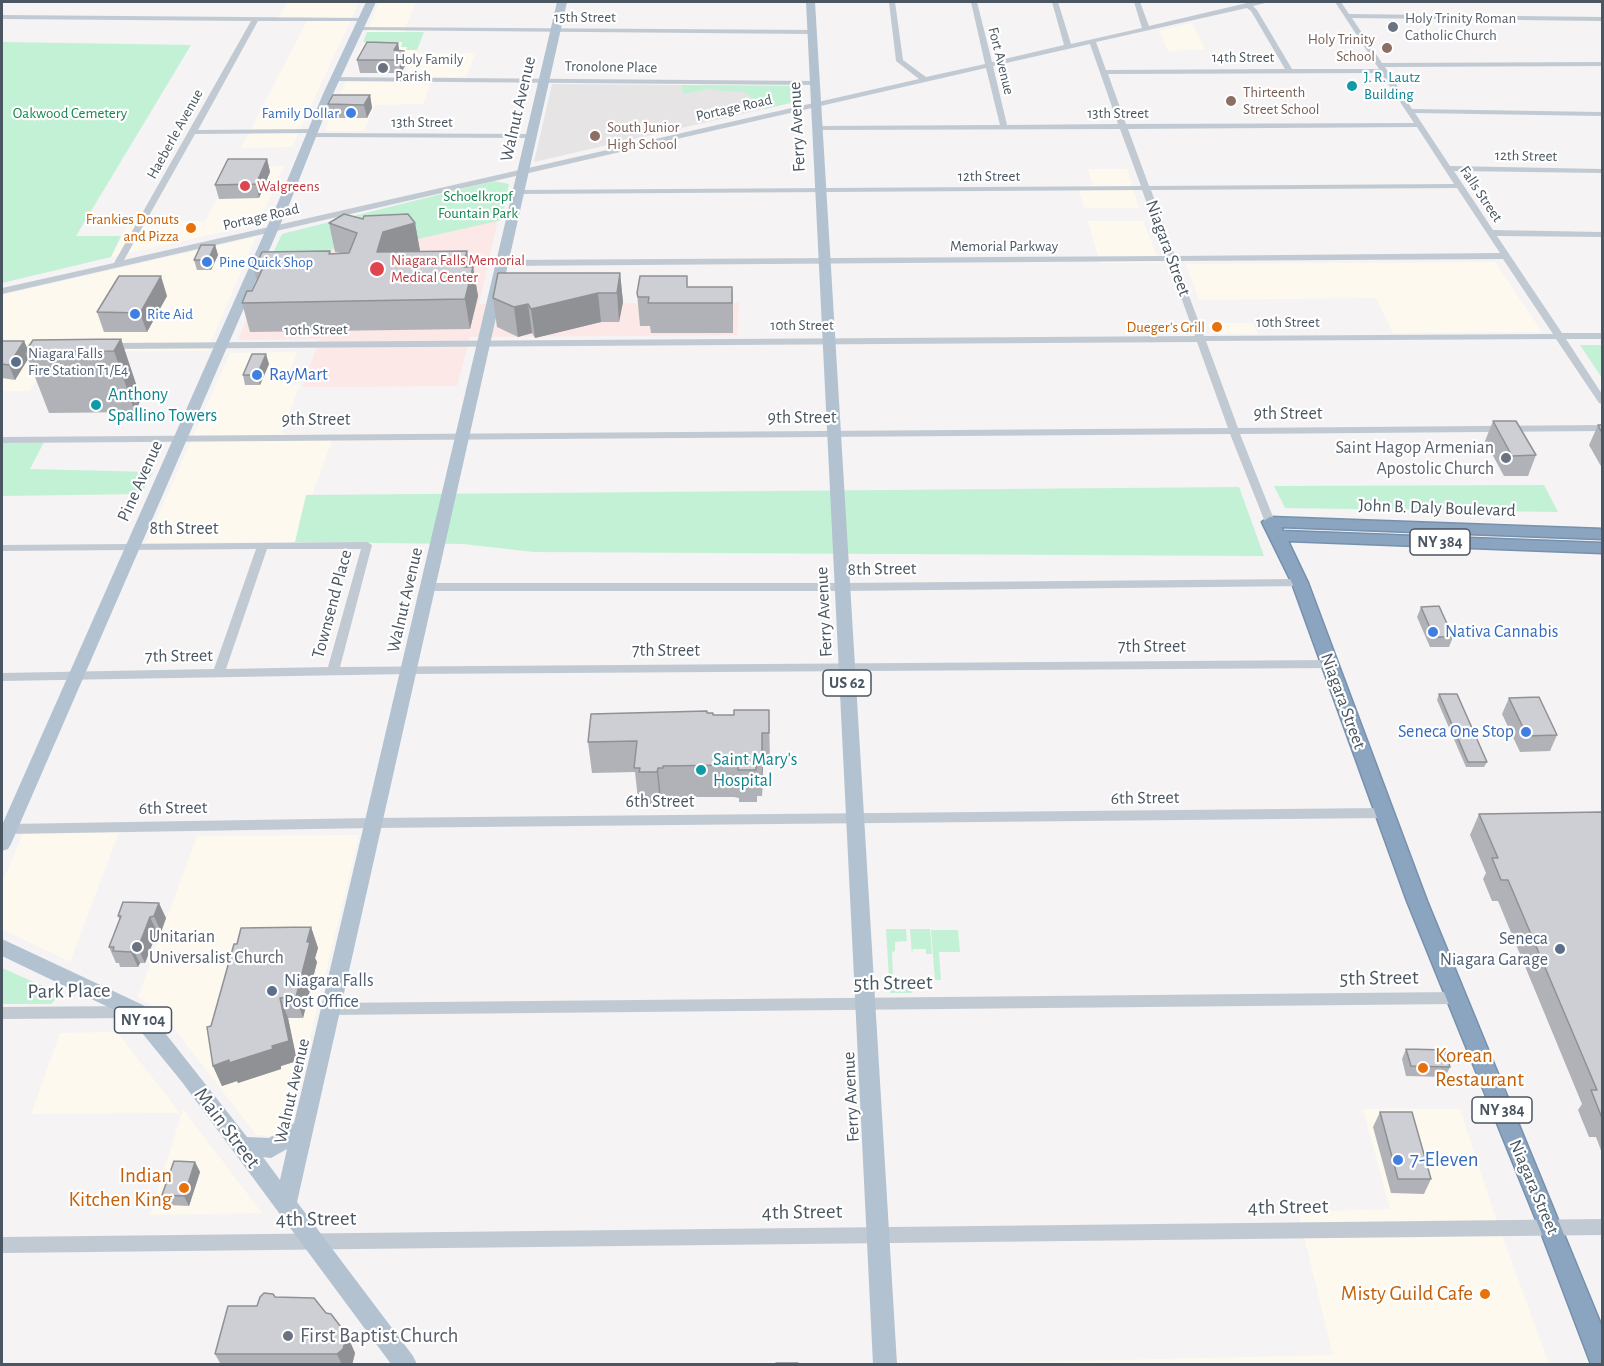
<!DOCTYPE html>
<style>
body{margin:0}
#map{position:relative;width:1604px;height:1366px;overflow:hidden;background:#f5f3f3;font-family:"Alegreya Sans",sans-serif}
canvas{display:block}
.frame{position:absolute;inset:0;border:3px solid #4a5661;pointer-events:none}
</style>
<div id="map">
<canvas width="1604" height="1366"></canvas>
<div class="frame"></div>
</div>
<script>
const ctx = document.querySelector('canvas').getContext('2d');
ctx.lineJoin = 'round';
function paint(path, color) { ctx.fillStyle = color; ctx.fill(path, 'evenodd'); }
const toPath = rows => new Path2D(rows.map(r => 'M' + r).join(''));
function trace(path, color, width, dash) { ctx.strokeStyle = color; ctx.lineWidth = width; ctx.lineCap = dash ? 'butt' : 'round'; ctx.setLineDash(dash || []); ctx.stroke(path); }
function drawText(font, color, halo, rows, align = 'center') {
  ctx.font = font + ' "Alegreya Sans",sans-serif'; ctx.lineWidth = 4.5; ctx.setLineDash([]); ctx.textBaseline = 'middle'; ctx.strokeStyle = halo; ctx.fillStyle = color; for (const [text, x, y, turn = 0] of rows) {
    ctx.save(); ctx.translate(x, y); ctx.rotate((+turn || 0) * Math.PI / 180); ctx.textAlign = isNaN(turn) ? turn : align; if (halo) ctx.strokeText(text, 0, 0); ctx.fillText(text, 0, 0); ctx.restore();
  }
}
const commercial = toPath([
 [288,2,359,2,292,147,241,148,308,19,277,18],
 [379,2,416,2,404,32,367,32],
 [1192,23,1205,49,1168,51,1159,31],
 [363,42,403,42,407,47,407,50,417,50,416,53,476,53,466,77,433,77,423,104,375,105,364,131,327,131,325,130,348,77,404,77,414,56,358,55],
 [284,166,258,224,111,257,130,221,205,221,233,167],
 [1088,169,1127,169,1139,208,1084,208,1078,186,1093,185],
 [1088,221,1143,221,1160,263,1100,263],
 [256,237,207,351,54,352,30,391,2,391,2,295],
 [1495,262,1542,332,1393,333,1376,298,1199,300,1186,264],
 [1208,323,1253,323,1258,334,1218,334,1210,330],
 [297,352,286,385,300,385,281,434,334,435,295,542,146,543,230,353],
 [120,830,70,962,2,929,2,883,24,831],
 [359,835,290,1121,274,1136,256,1135,161,1011,138,997,197,836],
 [117,1032,180,1113,31,1114,60,1033],
 [183,1109,262,1213,150,1215],
 [1363,1109,1460,1109,1493,1210,1549,1364,944,1364,1333,1355,1298,1212,1390,1209]
]);
const education = toPath([
 [552,84,802,86,803,100,534,162]
]);
const medical = toPath([
 [496,181,506,183,479,304,739,303,737,335,470,337,457,386,302,387,320,339,238,340,282,236]
]);
const green = toPath([
 [367,32,424,32,417,50,406,50,407,47,401,47,402,42,363,42],
 [2,42,191,45,76,236,121,236,111,257,2,283],
 [682,85,802,86,803,100,765,109,745,92,710,90,717,87,684,94,681,88],
 [493,181,509,184,502,220,400,243,347,239,323,256,271,257,282,234],
 [1580,345,1602,345,1602,378],
 [44,442,30,469,153,472,141,494,2,496,2,443],
 [1544,485,1558,512,1285,508,1274,486],
 [1239,487,1264,556,534,552,463,544,295,542,306,495],
 [886,929,906,929,907,941,895,942,895,951,892,952,893,979,911,980,912,993,890,993],
 [910,929,930,929,932,954,926,954,926,949,913,949,912,954],
 [931,930,958,930,960,952,939,952,941,980,935,980],
 [2,968,61,994,51,1004,2,1004]
]);
const minor = toPath([
 [889,2,895,2,903,60,926,77,985,64,971,2,977,2,992,62,1064,45,1052,2,1058,2,1071,44,1142,28,1134,2,1140,2,1149,26,1247,3,1266,2,1265,3,1253,6,1257,10,1292,69,1379,69,1335,2,1341,2,1349,14,1602,17,1602,21,1352,18,1382,63,1602,62,1602,66,1385,67,1412,109,1602,112,1602,116,1415,113,1450,166,1602,169,1602,173,1454,171,1493,230,1602,232,1602,237,1497,236,1562,333,1602,333,1602,339,1566,339,1602,394,1602,404,1599,403,1556,339,1206,341,1238,428,1602,425,1602,431,1240,434,1275,522,1270,525,1265,522,1230,434,2,443,2,437,1228,428,1197,342,107,349,102,346,107,343,1195,336,1168,261,502,266,498,263,502,260,1166,256,1142,190,518,194,514,192,518,190,1141,186,1120,129,817,130,813,128,817,126,1000,125,986,68,2,294,2,288,114,263,251,21,2,19,2,15,363,18,366,20,365,21,258,21,198,130,314,129,318,131,317,133,531,134,535,136,531,138,312,137,309,137,309,133,195,134,124,260,919,79,896,61,889,2],
 [1247,8,1251,11,1285,69,1106,70,1096,42,1247,8],
 [1090,44,1118,124,1007,125,993,66,1090,44],
 [1381,73,1414,123,1126,124,1108,74,1381,73],
 [1417,127,1454,184,1149,186,1128,129,1417,127],
 [1457,188,1500,253,1175,256,1151,190,1457,188],
 [1503,259,1553,334,1204,336,1176,261,1503,259],
 [359,27,812,30,815,32,812,34,357,30,356,29,359,27],
 [332,77,815,81,819,83,815,85,335,81,331,79,332,77],
 [367,542,372,545,340,667,1330,660,1336,664,1330,668,408,674,2,681,2,673,214,669,256,549,2,551,2,545,367,542],
 [267,549,361,549,328,667,226,669,267,549],
 [1300,579,1304,580,1306,583,1304,586,842,591,428,591,422,587,428,583,842,583,1300,579],
 [1383,808,1388,810,1390,813,1388,816,1383,818,373,828,8,834,3,833,2,829,3,825,8,824,373,818,1383,808],
 [1455,992,1460,994,1462,998,1460,1002,1455,1004,330,1015,325,1013,323,1009,325,1005,330,1003,1455,992],
 [132,1006,137,1008,139,1012,137,1016,132,1018,2,1019,2,1007,132,1006],
 [1602,1219,1602,1235,2,1253,2,1237,1602,1219]
]);
const major = toPath([
 [366,2,376,2,333,94,291,200,11,844,8,849,2,851,2,825,279,200,323,94,366,2],
 [557,2,567,2,297,1202,413,1356,417,1364,391,1364,182,1082,129,1017,2,956,2,939,143,1005,247,1137,269,1138,294,1123,557,2],
 [287,1149,280,1180,263,1157,271,1158,287,1149],
 [806,2,815,2,897,1364,873,1364,806,2]
]);
const highway = toPath([
 [1270,517,1602,529,1602,539,1281,527,1283,531,1602,543,1602,553,1288,541,1308,583,1427,901,1602,1327,1602,1364,1591,1364,1539,1227,1407,901,1292,583,1262,522,1270,517]
]);
const wall = toPath([
 [398,43,399,51,404,51,406,64,401,73,360,73,357,60],
 [370,95,372,108,367,118,330,118,328,104],
 [267,159,270,172,259,198,219,199,215,185],
 [363,219,415,223,420,251,418,251,469,267,473,267,478,296,470,329,250,332,242,303,252,291,257,281,254,270,330,251,331,254,341,253,335,252,329,223],
 [215,245,218,255,211,270,197,270,194,260],
 [620,273,623,302,619,322,601,322,535,338,532,333,518,337,497,327,493,298],
 [688,287,732,287,733,333,651,333,650,326,640,326,637,293],
 [167,296,147,332,104,332,97,312],
 [121,339,141,399,135,412,49,413,28,359,15,380,2,378,2,341,24,341,27,349],
 [269,364,260,385,245,385,243,375],
 [1493,421,1536,455,1528,476,1504,476,1485,441],
 [1598,425,1602,425,1602,468,1589,445],
 [1421,607,1453,637,1449,647,1430,647,1417,617],
 [1439,694,1487,762,1484,767,1466,767,1437,700],
 [1509,698,1557,735,1550,751,1520,752,1502,714],
 [769,710,770,764,763,764,762,796,757,796,757,802,739,802,739,798,734,797,666,797,666,799,661,799,660,804,643,804,642,799,638,799,635,772,592,773,588,742,707,713,713,715,734,715],
 [1602,812,1602,1153,1596,1137,1589,1137,1578,1110,1582,1104,1498,901,1492,901,1483,879,1486,873,1470,835,1479,814],
 [123,902,166,918,161,932,157,932,145,963,140,963,138,967,120,967,119,963,116,963,109,947,120,920,118,916],
 [311,927,318,948,315,958,317,962,303,1018,288,1018,297,1061,281,1066,281,1069,238,1083,237,1081,222,1086,213,1066,211,1026,237,944],
 [1406,1049,1450,1067,1445,1077,1406,1076,1402,1059],
 [1380,1112,1431,1179,1424,1194,1391,1193,1373,1127],
 [195,1162,200,1172,189,1206,167,1205,162,1195],
 [275,1297,326,1313,347,1335,355,1353,352,1365,221,1365,215,1354,257,1306]
]);
const shadedWall = toPath([
 [398,43,400,56,394,50],
 [404,51,406,64,401,73,399,60],
 [370,95,372,108,367,118,364,105],
 [267,159,270,172,259,198,256,184],
 [415,223,420,251,389,261,377,252,383,232],
 [215,245,218,255,211,270,208,260],
 [467,251,471,276,473,267,478,296,470,329,465,299,463,267],
 [620,273,623,302,619,322,617,293],
 [161,276,167,296,147,332,140,313],
 [732,287,733,316,733,333,732,303],
 [598,293,601,322,535,338,531,309],
 [528,304,532,333,518,337,514,307],
 [121,339,141,399,135,412,114,351],
 [24,341,29,352,25,352,28,359,15,380,9,365],
 [266,354,269,364,260,385,257,375],
 [762,733,763,764,762,796],
 [658,768,661,799,660,804,657,772],
 [159,903,166,918,161,932,154,916],
 [150,917,157,932,145,963,138,948],
 [311,927,318,948,315,958,317,962,303,1018,296,997],
 [132,948,140,963,138,967,131,952],
 [280,998,288,1018,297,1061,281,1066,281,1069,238,1083,237,1081,222,1086,213,1066,272,1046],
 [195,1162,200,1172,189,1206,184,1196],
 [347,1335,355,1353,352,1365,342,1365,337,1354]
]);
const building = toPath([
 [367,42,398,43,394,50,404,51,399,60,357,60,367,42],
 [333,95,370,95,364,105,328,104,333,95],
 [228,159,267,159,256,184,215,185,228,159],
 [344,214,363,219,364,216,408,214,415,223,383,232,377,252,467,251,463,267,473,267,465,299,242,303,247,291,252,291,262,270,254,270,262,252,330,251,329,254,349,253,357,233,329,223,344,214],
 [201,245,215,245,208,260,194,260,201,245],
 [498,273,620,273,617,293,598,293,531,309,528,304,514,307,493,298,498,273],
 [119,276,161,276,140,313,97,312,119,276],
 [640,276,687,276,687,287,732,287,732,303,648,303,649,297,638,297,637,293,640,276],
 [121,339,114,351,25,352,33,340,121,339],
 [2,341,24,341,9,365,2,364,2,341],
 [252,354,266,354,257,375,243,375,252,354],
 [1493,421,1516,421,1536,455,1512,456,1493,421],
 [1598,425,1602,425,1602,433,1598,425],
 [1439,606,1453,637,1434,637,1421,607,1439,606],
 [1439,694,1457,694,1487,762,1468,762,1439,694],
 [1539,697,1557,735,1527,736,1509,698,1539,697],
 [734,710,769,710,769,733,762,733,762,764,756,765,756,770,738,770,738,766,733,765,663,766,663,768,658,768,657,772,639,772,640,768,634,768,637,741,588,742,591,714,707,711,707,713,713,713,713,715,734,715,734,710],
 [1602,812,1602,1118,1591,1090,1597,1090,1508,880,1501,880,1492,858,1498,858,1479,814,1602,812],
 [123,902,159,903,154,916,150,917,138,948,132,948,131,952,113,951,114,947,109,947,121,916,118,916,123,902],
 [311,927,307,942,310,942,296,997,280,998,289,1041,272,1046,273,1049,229,1063,229,1060,213,1066,207,1027,211,1026,234,944,237,944,241,928,311,927],
 [1406,1049,1445,1050,1450,1067,1411,1066,1406,1049],
 [1380,1112,1412,1112,1431,1179,1398,1179,1380,1112],
 [174,1161,195,1162,184,1196,162,1195,174,1161],
 [264,1293,273,1294,275,1297,314,1298,326,1313,331,1314,347,1335,343,1349,337,1354,215,1354,228,1306,257,1306,260,1297,264,1293],
 [776,1363,798,1363,798,1365,776,1365,776,1363]
]);
const markers = [
 [1393,27,6,"#6b7280"],
 [1387,48,6,"#8d6e63"],
 [383,68,6,"#6b7280"],
 [1352,86,6,"#0f9aa8"],
 [1231,101,6,"#8d6e63"],
 [351,113,6,"#3f7fe0"],
 [595,136,6,"#8d6e63"],
 [245,186,6,"#e0444e"],
 [191,228,6,"#e8710a"],
 [207,262,6,"#3f7fe0"],
 [377,269,8,"#e0444e"],
 [135,314,6,"#3f7fe0"],
 [1217,327,6,"#e8710a"],
 [16,362,6,"#5c6f8a"],
 [257,375,6,"#3f7fe0"],
 [96,405,6,"#0f9aa8"],
 [1506,458,6,"#6b7280"],
 [1433,632,6,"#3f7fe0"],
 [1526,732,6,"#3f7fe0"],
 [701,770,6,"#0f9aa8"],
 [137,947,6,"#6b7280"],
 [1560,949,6,"#5c6f8a"],
 [272,991,6,"#5c6f8a"],
 [1423,1068,6,"#e8710a"],
 [1398,1160,6,"#3f7fe0"],
 [184,1188,6,"#e8710a"],
 [1485,1294,6,"#e8710a"],
 [288,1336,6,"#6b7280"]
];
const farStreetnames = [
 ["15th Street",585,17],
 ["14th Street",1243,57],
 ["Fort Avenue",1001,61,76],
 ["Tronolone Place",611,67,1],
 ["Portage Road",734,108,-13],
 ["13th Street",1118,113],
 ["13th Street",422,122],
 ["Haeberle Avenue",175,134,-61],
 ["12th Street",1526,156,1],
 ["12th Street",989,176],
 ["Falls Street",1481,194,56],
 ["Portage Road",261,217,-13],
 ["Memorial Parkway",1004,246],
 ["10th Street",1288,322],
 ["10th Street",802,325],
 ["10th Street",316,330,-1]
];
const farWorshipnames = [
 ["Holy Trinity Roman",1405,18],
 ["Catholic Church",1405,35],
 ["Holy Family",395,59],
 ["Parish",395,76]
];
const farEducationnames = [
 ["Holy Trinity",1375,39,"right"],
 ["School",1375,56,"right"],
 ["Thirteenth",1243,92],
 ["Street School",1243,109],
 ["South Junior",607,127],
 ["High School",607,144]
];
const farCulturenames = [
 ["J. R. Lautz",1364,77],
 ["Building",1364,94]
];
const farParknames = [
 ["Oakwood Cemetery",70,113],
 ["Schoelkropf",478,196],
 ["Fountain Park",478,213]
];
const farShopnames = [
 ["Family Dollar",339,113,"right"],
 ["Pine Quick Shop",219,262],
 ["Rite Aid",147,314]
];
const farHealthnames = [
 ["Walgreens",257,186],
 ["Niagara Falls Memorial",391,260],
 ["Medical Center",391,277]
];
const farFoodnames = [
 ["Frankies Donuts",179,219],
 ["and Pizza",179,236],
 ["Dueger's Grill",1205,327]
];
const farServicenames = [
 ["Niagara Falls",28,353],
 ["Fire Station T1/E4",28,370]
];
const shields = [
 [1440,542,60],
 [847,683,48],
 [143,1020,57],
 [1502,1110,60]
];
const shieldNames = [
 ["NY 384",1440,542],
 ["US 62",847,683],
 ["NY 104",143,1020],
 ["NY 384",1502,1110]
];
const streetNames = [
 ["Walnut Avenue",518,109,-77],
 ["Ferry Avenue",797,127,-93],
 ["Niagara Street",1168,248,70],
 ["9th Street",1288,414],
 ["9th Street",802,418],
 ["9th Street",316,420],
 ["Pine Avenue",140,481,-66],
 ["John B. Daly Boulevard",1437,508,2],
 ["8th Street",184,529],
 ["8th Street",882,569,-1],
 ["Walnut Avenue",405,600,-77],
 ["Townsend Place",332,604,-75],
 ["Ferry Avenue",824,612,-93],
 ["7th Street",1152,647],
 ["7th Street",666,651],
 ["7th Street",179,656,-1],
 ["Niagara Street",1343,701,70],
 ["6th Street",1145,798,-1],
 ["6th Street",660,802],
 ["6th Street",173,808,-1],
 ["Walnut Avenue",292,1091,-77],
 ["Ferry Avenue",851,1097,-93],
 ["Niagara Street",1534,1187,67]
];
const shopNames = [
 ["RayMart",269,375],
 ["Nativa Cannabis",1445,632],
 ["Seneca One Stop",1514,732,"right"]
];
const cultureNames = [
 ["Anthony",108,395],
 ["Spallino Towers",108,416],
 ["Saint Mary's",713,760],
 ["Hospital",713,781]
];
const worshipNames = [
 ["Saint Hagop Armenian",1494,448],
 ["Apostolic Church",1494,469],
 ["Unitarian",149,937,"left"],
 ["Universalist Church",149,958,"left"]
];
const serviceNames = [
 ["Seneca",1548,939],
 ["Niagara Garage",1548,960],
 ["Niagara Falls",284,981,"left"],
 ["Post Office",284,1002,"left"]
];
const nearStreetnames = [
 ["5th Street",1379,978,-1],
 ["5th Street",893,983,-1],
 ["Park Place",69,991,-1],
 ["Main Street",227,1128,53],
 ["4th Street",1288,1207,-1],
 ["4th Street",802,1212,-1],
 ["4th Street",316,1219,-1]
];
const nearFoodnames = [
 ["Korean",1435,1056,"left"],
 ["Restaurant",1435,1080,"left"],
 ["Indian",172,1176],
 ["Kitchen King",172,1200],
 ["Misty Guild Cafe",1473,1294]
];
const nearShopnames = [
 ["7-Eleven",1410,1160]
];
const nearWorshipnames = [
 ["First Baptist Church",300,1336]
];
paint(commercial, '#fdf9ef');
paint(education, '#e6e4e5');
paint(medical, '#fce8e6');
paint(green, '#c3f1d5');
trace(highway, '#7690ad', 3);
paint(minor, '#c1cad2');
paint(major, '#b3c2d1');
paint(highway, '#8ba5c1');
paint(wall, '#b0b2b7');
paint(shadedWall, '#909195');
paint(building, '#cdcfd5');
trace(building, '#909195', 1.5);
for (const [x, y, r, color] of markers) { const dot = new Path2D(); dot.arc(x, y, r, 0, 2 * Math.PI); ctx.fillStyle = color; ctx.fill(dot); trace(dot, '#fff', 2); }
drawText('15px', '#4a5661', '#fff', farStreetnames);
drawText('15px', '#5b616d', '#fff', farWorshipnames, 'left');
drawText('15px', '#785e54', '#fff', farEducationnames, 'left');
drawText('15px', '#0d838f', '#fff', farCulturenames, 'left');
drawText('15px', '#17864f', '#fff', farParknames);
drawText('15px', '#366cbe', '#fff', farShopnames, 'left');
drawText('15px', '#be3a42', '#fff', farHealthnames, 'left');
drawText('15px', '#c56008', '#fff', farFoodnames, 'right');
drawText('15px', '#4e5e75', '#fff', farServicenames, 'left');
for (const [x, y, w] of shields) { const box = new Path2D(); box.roundRect(x - w / 2, y - 13, w, 26, 4.5); ctx.fillStyle = '#fff'; ctx.fill(box); trace(box, '#4a5661', 1.5); }
drawText('bold 16px', '#4a5661', null, shieldNames);
drawText('18px', '#4a5661', '#fff', streetNames);
drawText('18px', '#366cbe', '#fff', shopNames, 'left');
drawText('18px', '#0d838f', '#fff', cultureNames, 'left');
drawText('18px', '#5b616d', '#fff', worshipNames, 'right');
drawText('18px', '#4e5e75', '#fff', serviceNames, 'right');
drawText('21px', '#4a5661', '#fff', nearStreetnames);
drawText('21px', '#c56008', '#fff', nearFoodnames, 'right');
drawText('21px', '#366cbe', '#fff', nearShopnames, 'left');
drawText('21px', '#5b616d', '#fff', nearWorshipnames, 'left');
</script>
